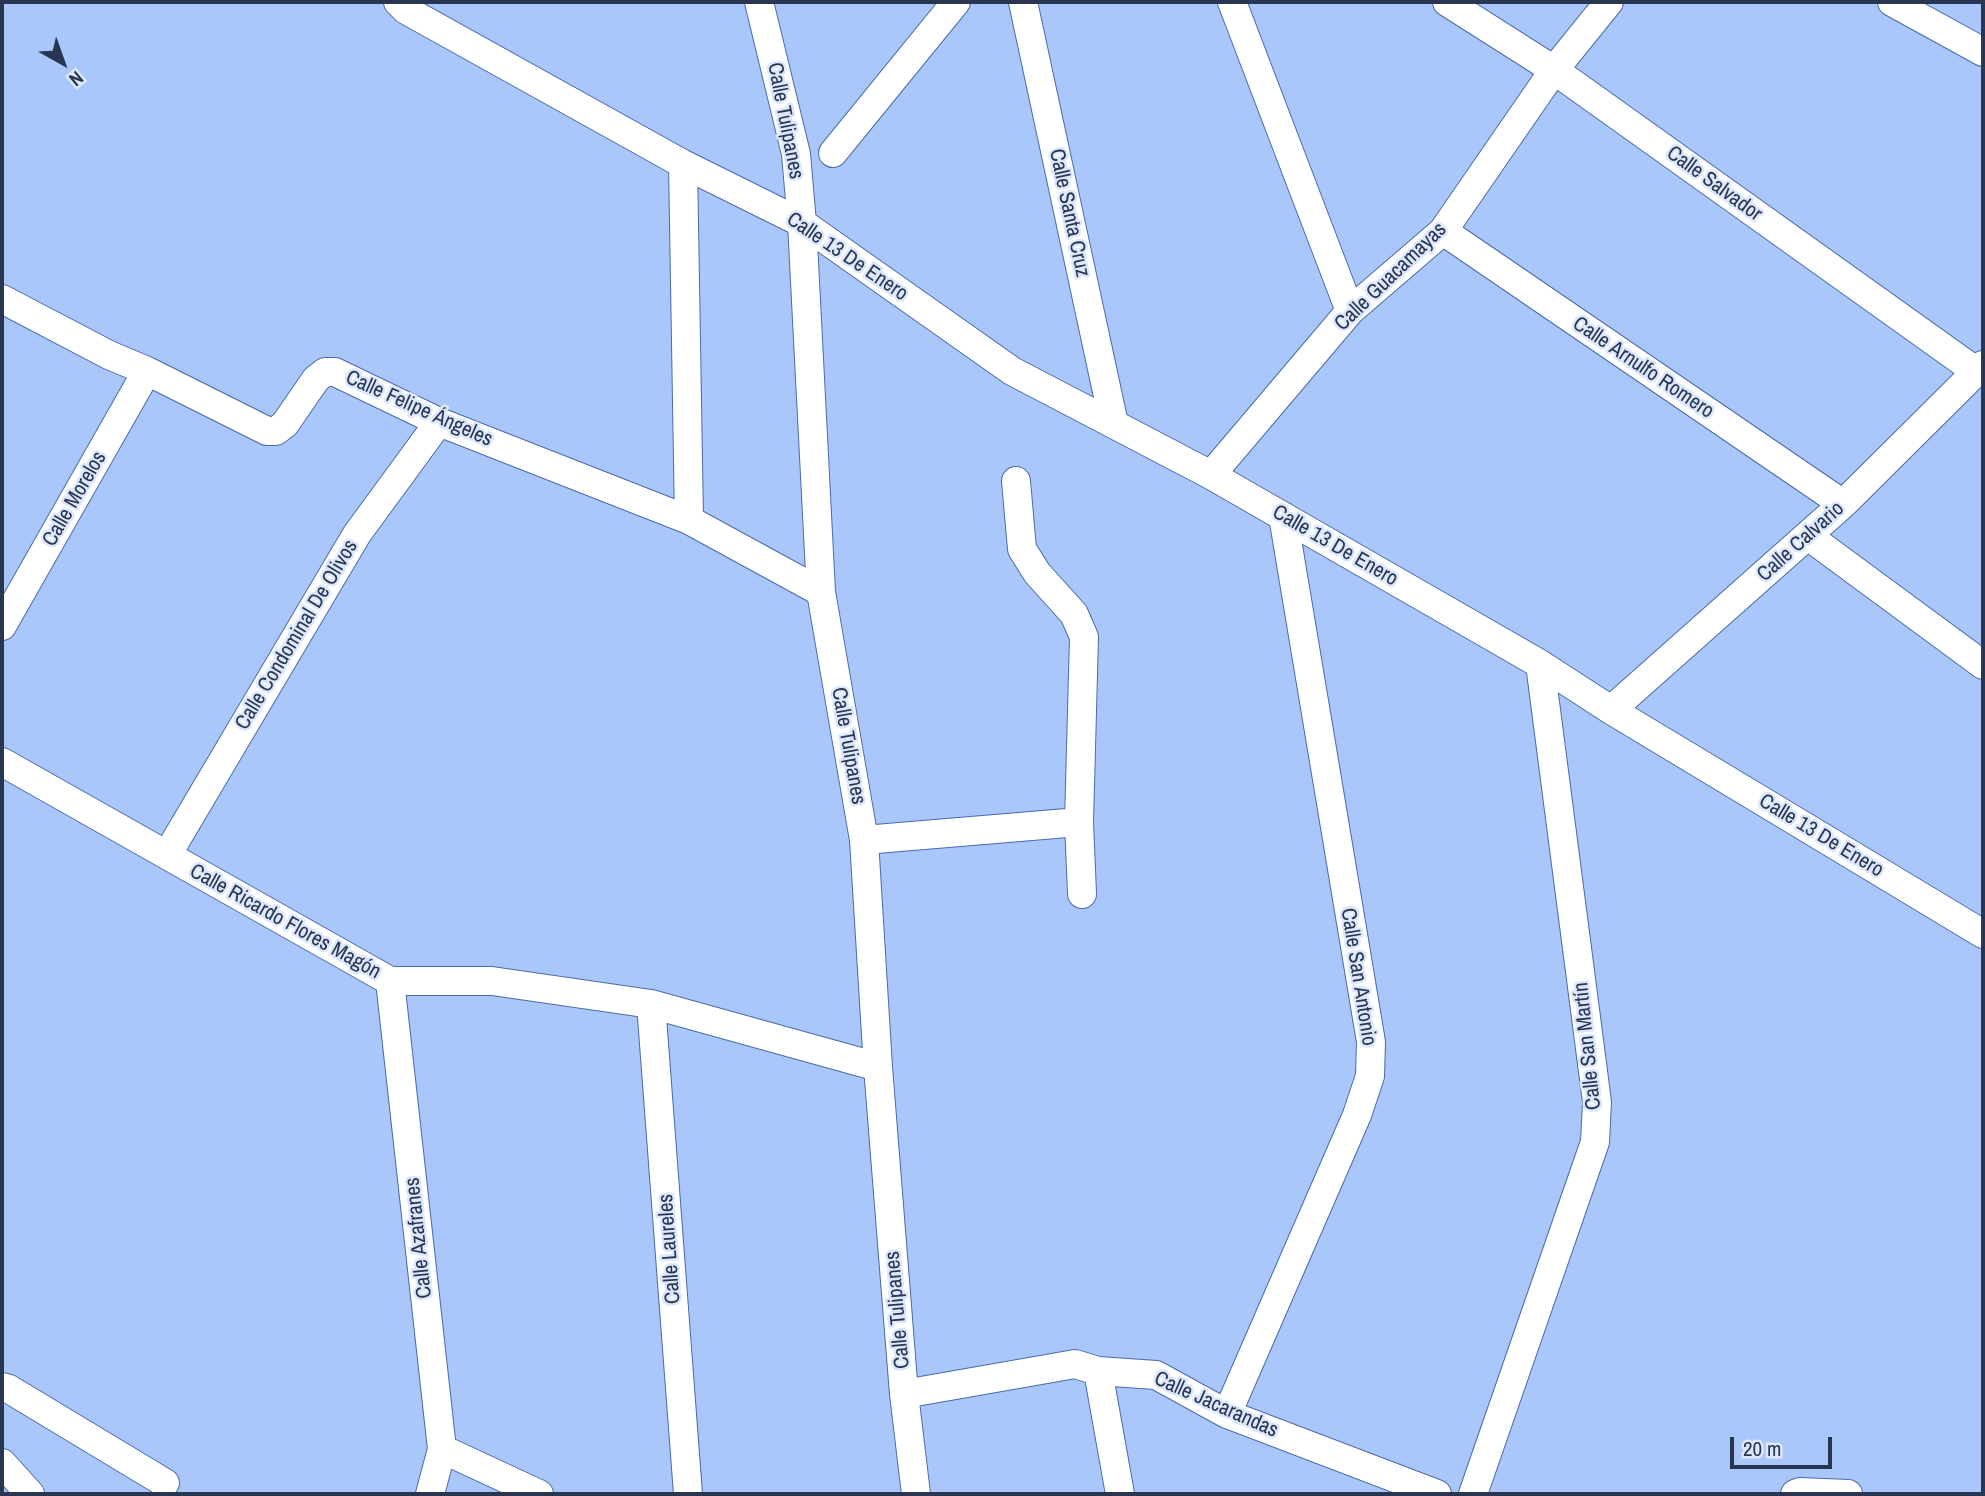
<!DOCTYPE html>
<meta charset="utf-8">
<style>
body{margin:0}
#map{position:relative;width:1985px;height:1496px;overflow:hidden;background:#aac7fc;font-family:"Archivo Narrow",sans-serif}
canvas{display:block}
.frame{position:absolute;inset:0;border:4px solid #283651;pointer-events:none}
.north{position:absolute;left:28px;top:28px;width:70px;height:70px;-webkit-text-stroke:5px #dce7fc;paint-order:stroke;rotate:140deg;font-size:19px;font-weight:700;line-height:28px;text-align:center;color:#283651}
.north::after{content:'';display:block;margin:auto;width:24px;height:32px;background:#283651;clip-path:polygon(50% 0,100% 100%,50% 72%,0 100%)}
.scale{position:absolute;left:1730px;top:1437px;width:102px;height:32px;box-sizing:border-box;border:4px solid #283651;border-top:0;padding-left:9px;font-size:21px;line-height:24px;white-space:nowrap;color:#283651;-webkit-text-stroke:5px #dce7fc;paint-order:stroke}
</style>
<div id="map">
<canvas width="1985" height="1496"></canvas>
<div class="frame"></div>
<div class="north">N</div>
<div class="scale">20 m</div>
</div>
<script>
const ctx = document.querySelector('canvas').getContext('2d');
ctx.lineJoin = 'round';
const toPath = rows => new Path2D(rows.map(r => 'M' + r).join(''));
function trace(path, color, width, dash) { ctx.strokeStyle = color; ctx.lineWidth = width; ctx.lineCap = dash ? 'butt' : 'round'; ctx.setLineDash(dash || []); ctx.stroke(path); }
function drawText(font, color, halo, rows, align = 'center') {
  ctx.font = font + ' "Archivo Narrow",sans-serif'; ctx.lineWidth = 5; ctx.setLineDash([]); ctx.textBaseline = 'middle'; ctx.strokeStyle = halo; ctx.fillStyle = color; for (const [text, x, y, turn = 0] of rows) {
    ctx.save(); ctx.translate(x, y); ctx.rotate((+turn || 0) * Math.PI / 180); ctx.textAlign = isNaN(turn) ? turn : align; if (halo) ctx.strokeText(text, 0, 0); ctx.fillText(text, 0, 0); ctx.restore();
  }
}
const minor = toPath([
 [398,2,406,10,683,164,802,223,1012,371,1211,475,1540,664,1611,710,1983,934],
 [759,2,796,154,802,223,821,592,864,840,878,1067,904,1394,916,1494],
 [1023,2,1114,424],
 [1232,2,1350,311],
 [1447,2,1554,70,1977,372],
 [1892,2,1983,52],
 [833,153,956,2],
 [683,164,689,520],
 [1443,231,1843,504],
 [2,299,109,355,147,371,267,431,276,431,285,424,316,379,325,372,335,372,439,422,689,520,821,592],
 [1211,475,1350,311,1443,231,1554,70,1609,2],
 [1016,481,1022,549,1037,573,1074,614,1084,637,1079,822,1082,894],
 [1808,536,1983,665],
 [2,626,147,371],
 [1611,710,1843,504,1983,365],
 [2,762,390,981,492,981,651,1004,878,1067],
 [864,840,1079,822],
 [167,855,357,534,439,422],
 [390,981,442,1449,430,1494],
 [651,1004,688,1494],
 [1098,1371,1120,1494],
 [2,1387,9,1389,165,1483],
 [904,1394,1075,1364,1098,1371,1156,1375,1227,1414,1437,1494],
 [1227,1414,1357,1115,1370,1076,1371,1042,1283,516],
 [442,1449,539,1494],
 [2,1463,30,1494],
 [1473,1494,1595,1142,1597,1102,1540,664],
 [1795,1494,1800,1492,1848,1494]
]);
const streetNames = [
 ["Calle Tulipanes",785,121,79],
 ["Calle Salvador",1714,184,36],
 ["Calle Santa Cruz",1069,213,78],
 ["Calle 13 De Enero",847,257,34],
 ["Calle Guacamayas",1391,277,-44],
 ["Calle Arnulfo Romero",1643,368,34],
 ["Calle Felipe Ángeles",419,409,24],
 ["Calle Morelos",75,499,-60],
 ["Calle Calvario",1801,542,-42],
 ["Calle 13 De Enero",1335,546,30],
 ["Calle Condominal De Olivos",297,635,-59],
 ["Calle Tulipanes",848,746,80],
 ["Calle 13 De Enero",1821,836,31],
 ["Calle Ricardo Flores Magón",285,922,29],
 ["Calle San Antonio",1358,977,81],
 ["Calle San Martín",1588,1046,-96],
 ["Calle Azafranes",419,1238,-96],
 ["Calle Laureles",670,1249,-94],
 ["Calle Tulipanes",898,1310,-95],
 ["Calle Jacarandas",1216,1405,24]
];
trace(minor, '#4b6ba7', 30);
trace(minor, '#fff', 28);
drawText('21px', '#283651', '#dce7fc', streetNames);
</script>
